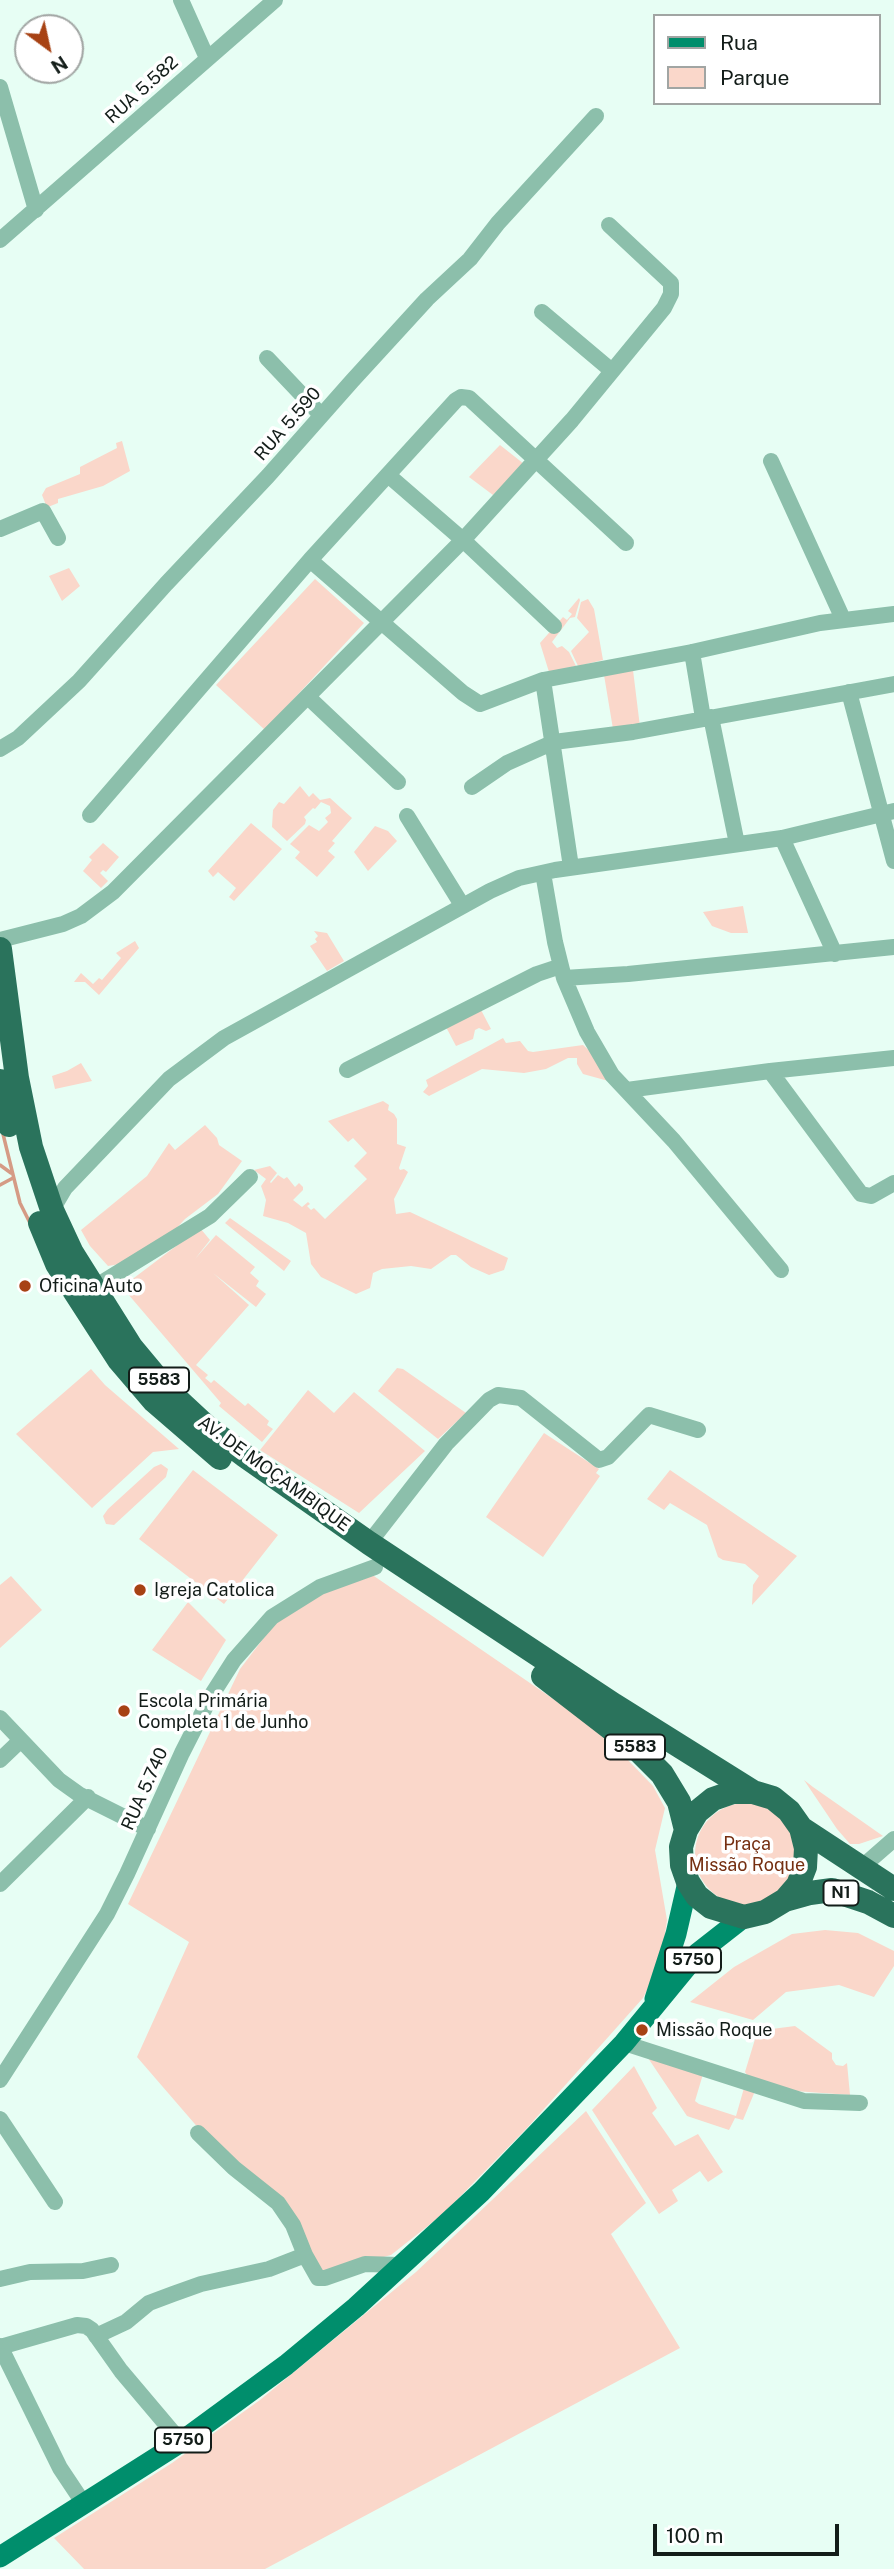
<!DOCTYPE html>
<meta charset="utf-8">
<style>
body{margin:0}
#map{position:relative;width:894px;height:2569px;overflow:hidden;background:#e7fef4;font-family:"Public Sans",sans-serif}
canvas{display:block}
.legend{position:absolute;left:653px;top:14px;width:228px;height:91px;box-sizing:border-box;background:#fff;border:2px solid #a1a5a3;margin:0;padding:9px 12px;list-style:none;font-size:21px;color:#131d19}
.legend li{display:flex;align-items:center;gap:14px;height:35px}
.legend b{width:35px;border:2px solid #a1a5a3}
.north{position:absolute;left:14px;top:14px;width:70px;height:70px;box-sizing:border-box;background:#fff;border:2px solid #a1a5a3;border-radius:50%;rotate:147deg;font-size:19px;font-weight:700;line-height:28px;text-align:center;color:#131d19}
.north::after{content:'';display:block;margin:auto;width:24px;height:32px;background:#a74214;clip-path:polygon(50% 0,100% 100%,50% 72%,0 100%)}
.scale{position:absolute;left:653px;top:2524px;width:186px;height:32px;box-sizing:border-box;border:4px solid #131d19;border-top:0;padding-left:9px;font-size:21px;line-height:24px;white-space:nowrap;color:#131d19;-webkit-text-stroke:5px #fff;paint-order:stroke}
</style>
<div id="map">
<canvas width="894" height="2569"></canvas>
<ul class="legend">
<li><b style="height:9px;background:#008e6c"></b>Rua</li>
<li><b style="height:19px;background:#fad7ca"></b>Parque</li>
</ul>
<div class="north">N</div>
<div class="scale">100 m</div>
</div>
<script>
const ctx = document.querySelector('canvas').getContext('2d');
ctx.lineJoin = 'round';
function paint(path, color) { ctx.fillStyle = color; ctx.fill(path, 'evenodd'); }
const toPath = rows => new Path2D(rows.map(r => 'M' + r).join(''));
function trace(path, color, width, dash) { ctx.strokeStyle = color; ctx.lineWidth = width; ctx.lineCap = dash ? 'butt' : 'round'; ctx.setLineDash(dash || []); ctx.stroke(path); }
function drawText(font, color, halo, rows, align = 'center') {
  ctx.font = font + ' "Public Sans",sans-serif'; ctx.lineWidth = 7; ctx.setLineDash([]); ctx.textBaseline = 'middle'; ctx.strokeStyle = halo; ctx.fillStyle = color; for (const [text, x, y, turn = 0] of rows) {
    ctx.save(); ctx.translate(x, y); ctx.rotate((+turn || 0) * Math.PI / 180); ctx.textAlign = isNaN(turn) ? turn : align; if (halo) ctx.strokeText(text, 0, 0); ctx.fillText(text, 0, 0); ctx.restore();
  }
}
const green = toPath([
 [122,441,130,471,103,486,58,499,58,503,48,507,46,505,42,495,46,488,80,474,80,467,117,448,116,443],
 [500,445,524,464,493,495,469,477],
 [69,568,80,586,62,601,49,576],
 [315,579,364,623,265,730,216,685],
 [579,598,580,600,575,617,570,618,552,642,557,648,562,646,569,652,576,666,549,672,540,643,563,617,567,620,572,614,568,611],
 [588,599,594,609,603,660,578,666,571,651,589,632,577,618,581,602],
 [633,670,640,727,613,729,604,675],
 [300,786,309,797,313,793,320,800,330,798,352,818,332,841,335,843,328,851,335,857,317,877,295,858,300,852,290,844,309,825,319,831,328,822,325,818,331,813,330,806,321,802,315,809,313,808,304,817,306,820,305,824,287,841,272,827,273,810,279,802,284,804],
 [251,823,282,849,234,901,229,897,236,888,218,872,213,877,208,871],
 [375,826,388,831,397,841,368,871,354,852],
 [103,843,119,857,106,872,103,870,100,873,108,881,101,888,83,871,92,860,89,857],
 [743,906,748,933,731,933,712,926,703,912],
 [314,931,327,933,344,961,327,971,310,946,317,942,315,939,318,936],
 [135,941,139,948,99,995,85,982,74,982,81,973,93,984,99,978,102,980,121,958,116,953],
 [481,1010,491,1029,486,1031,479,1028,475,1030,473,1039,456,1046,446,1027],
 [503,1038,506,1043,520,1041,528,1051,533,1052,583,1045,592,1053,612,1082,583,1074,577,1064,577,1058,568,1058,546,1069,524,1073,482,1069,429,1096,423,1092,428,1086,426,1080],
 [81,1063,92,1081,55,1089,52,1076,67,1071],
 [383,1101,389,1105,388,1110,394,1114,397,1119,397,1144,406,1147,399,1168,400,1170,404,1169,408,1172,394,1199,396,1214,410,1212,508,1258,504,1270,489,1275,471,1267,456,1255,451,1255,431,1269,411,1266,382,1269,373,1273,370,1288,356,1294,321,1277,311,1264,306,1233,288,1223,263,1216,266,1200,261,1186,266,1179,254,1170,270,1166,277,1173,270,1182,271,1183,278,1175,284,1179,287,1177,295,1187,299,1183,303,1187,303,1190,293,1200,302,1207,308,1202,310,1204,307,1206,311,1210,314,1208,325,1219,367,1179,354,1166,367,1153,353,1138,348,1142,328,1121],
 [205,1125,217,1138,219,1145,242,1161,218,1194,185,1219,172,1233,132,1262,108,1266,90,1246,81,1230,147,1176,169,1143,175,1150],
 [230,1218,291,1261,284,1271,225,1223],
 [200,1228,210,1240,195,1259,216,1235,255,1267,250,1273,259,1281,256,1286,266,1294,256,1307,213,1273,249,1305,196,1365,208,1375,205,1378,211,1383,214,1380,245,1406,248,1403,269,1421,267,1425,273,1429,262,1442,219,1406,221,1403,122,1287],
 [397,1368,403,1369,466,1413,438,1439,378,1391],
 [91,1369,105,1385,179,1449,153,1452,92,1508,16,1434],
 [308,1390,334,1413,354,1392,425,1451,359,1513,260,1450],
 [544,1433,599,1469,596,1473,600,1476,543,1557,486,1517],
 [161,1464,168,1469,166,1477,114,1525,106,1524,103,1516,108,1509,154,1467],
 [193,1470,278,1535,224,1604,139,1539],
 [670,1470,797,1556,752,1605,753,1585,759,1576,745,1564,723,1560,718,1557,707,1525,670,1503,664,1510,647,1499],
 [371,1574,600,1731,653,1786,665,1808,655,1850,667,1920,661,1962,643,1998,527,2128,443,2214,391,2255,320,2274,295,2224,213,2145,137,2057,189,1942,128,1904,240,1669,276,1622,323,1591],
 [11,1576,42,1610,0,1648,0,1585],
 [188,1602,226,1640,201,1681,152,1650],
 [804,1780,813,1787,883,1836,859,1844,850,1844,837,1829],
 '695 1854a51 51 0 1 1 102 0a51 51 0 1 1-102 0Z',
 [825,1930,858,1933,894,1951,894,1966,874,1997,839,1985,786,1992,753,2020,690,2002,734,1967,792,1934],
 [795,2026,832,2053,832,2059,836,2065,843,2066,847,2063,850,2095,795,2091,747,2075,745,2072,756,2036,764,2030],
 [648,2058,703,2074,695,2101,699,2104,736,2116,744,2088,755,2091,743,2120,735,2118,729,2130,687,2116],
 [634,2066,657,2108,652,2113,675,2146,698,2134,723,2172,708,2182,700,2171,672,2190,678,2201,659,2214,592,2110],
 [586,2111,646,2203,611,2234,680,2348,265,2569,84,2569,54,2538,172,2463,260,2400,416,2272]
]);
const stream = toPath([
 [3,1134,20,1203,30,1223],
 [0,1165,11,1173],
 [0,1185,13,1178]
]);
const minor = toPath([
 [181,0,207,58],
 [0,87,36,210],
 [0,240,275,0],
 [542,312,612,371],
 [267,358,321,415],
 [771,461,843,619],
 [388,475,463,540,554,626],
 [0,529,43,511,58,538],
 [310,560,463,693,480,704,543,680,692,652,820,623,894,614],
 [692,652,703,718],
 [543,680,571,867],
 [849,692,894,861],
 [308,697,398,782],
 [711,717,737,844],
 [0,749,18,738,79,681,166,584,268,476,352,381,427,299,470,259,498,223,596,116],
 [472,787,507,763,554,742,633,732,894,684],
 [90,815,310,560,456,400,461,397,469,398,626,543],
 [407,816,462,905],
 [782,838,835,954],
 [543,873,555,942,564,978,587,1032,612,1075,674,1141,781,1270],
 [0,940,63,924,81,916,113,892,463,540,572,420,664,308,671,294,671,283,609,225],
 [564,978,628,974,894,947],
 [347,1070,537,974,561,966],
 [770,1071,861,1194,871,1196,894,1183],
 [627,1090,770,1071,894,1058],
 [52,1210,65,1188,169,1079,224,1038,490,891,519,878,555,870,782,838,894,811],
 [93,1288,210,1216,250,1177],
 [369,1543,446,1444,489,1400,498,1395,521,1398,599,1460,608,1457,649,1415,698,1430],
 [0,1718,59,1780,80,1795,148,1829],
 [0,1760,21,1740],
 [862,1867,894,1839],
 [0,1884,88,1797],
 [624,2043,804,2101,860,2103],
 [0,2080,107,1914,127,1874,182,1753,211,1696,234,1660,272,1617,320,1587,375,1567],
 [0,2119,55,2202],
 [198,2133,234,2168,278,2203,293,2225,305,2255,318,2278,325,2278,365,2264,399,2265],
 [0,2279,30,2272,83,2271,111,2265],
 [96,2336,126,2322,149,2303,173,2294,201,2284,269,2269,305,2255],
 [0,2346,60,2468,84,2504],
 [0,2347,77,2325,86,2326,92,2330,121,2371,181,2442]
]);
const major = toPath([
 [655,1999,676,1934,688,1882],
 [0,2557,181,2442,286,2365,356,2307,481,2192,624,2043,698,1953,744,1917]
]);
const highway = toPath([
 [0,949,17,1078,31,1147,52,1210,72,1253,131,1347,166,1389,208,1428,245,1456,369,1543,614,1705,753,1792],
 [0,1081,9,1125],
 [40,1223,57,1264,119,1360,154,1401,220,1458],
 [543,1676,635,1747,662,1774,679,1802,686,1830],
 [801,1828,894,1889],
 [785,1900,798,1885,805,1867,806,1848,801,1828,789,1811,773,1798,753,1792,733,1792,713,1799,697,1812,686,1830,681,1847,682,1865,688,1882,697,1896,711,1907,744,1917,765,1912,785,1900,810,1893,832,1890,868,1902,894,1916]
]);
const markers = [
 [25,1286,7,"#a74214"],
 [140,1590,7,"#a74214"],
 [124,1711,7,"#a74214"],
 [642,2030,7,"#a74214"]
];
const shields = [
 [159,1380,60],
 [635,1747,60],
 [841,1893,35],
 [693,1960,56],
 [183,2440,56]
];
const shieldNames = [
 ["5583",159,1380],
 ["5583",635,1747],
 ["N1",841,1893],
 ["5750",693,1960],
 ["5750",183,2440]
];
const streetNames = [
 ["RUA 5.582",142,90,-42],
 ["RUA 5.590",288,424,-49],
 ["AV. DE MOÇAMBIQUE",274,1474,36],
 ["RUA 5.740",145,1789,-66]
];
const poiNames = [
 ["Oficina Auto",39,1286],
 ["Igreja Catolica",154,1590],
 ["Escola Primária",138,1701],
 ["Completa 1 de Junho",138,1722],
 ["Missão Roque",656,2030]
];
const parkNames = [
 ["Praça",747,1844],
 ["Missão Roque",747,1865]
];
paint(green, '#fad7ca');
trace(stream, '#d59b85', 3.5);
trace(minor, '#8cbfab', 16);
trace(major, '#008e6c', 21);
trace(highway, '#2a735c', 24);
for (const [x, y, r, color] of markers) { const dot = new Path2D(); dot.arc(x, y, r, 0, 2 * Math.PI); ctx.fillStyle = color; ctx.fill(dot); trace(dot, '#fff', 2.5); }
for (const [x, y, w] of shields) { const box = new Path2D(); box.roundRect(x - w / 2, y - 12.5, w, 25, 5); ctx.fillStyle = '#fff'; ctx.fill(box); trace(box, '#131d19', 2); }
drawText('bold 16px', '#131d19', null, shieldNames);
drawText('18px', '#131d19', '#fff', streetNames);
drawText('18px', '#131d19', '#fff', poiNames, 'left');
drawText('18px', '#752f11', '#fff', parkNames);
</script>
